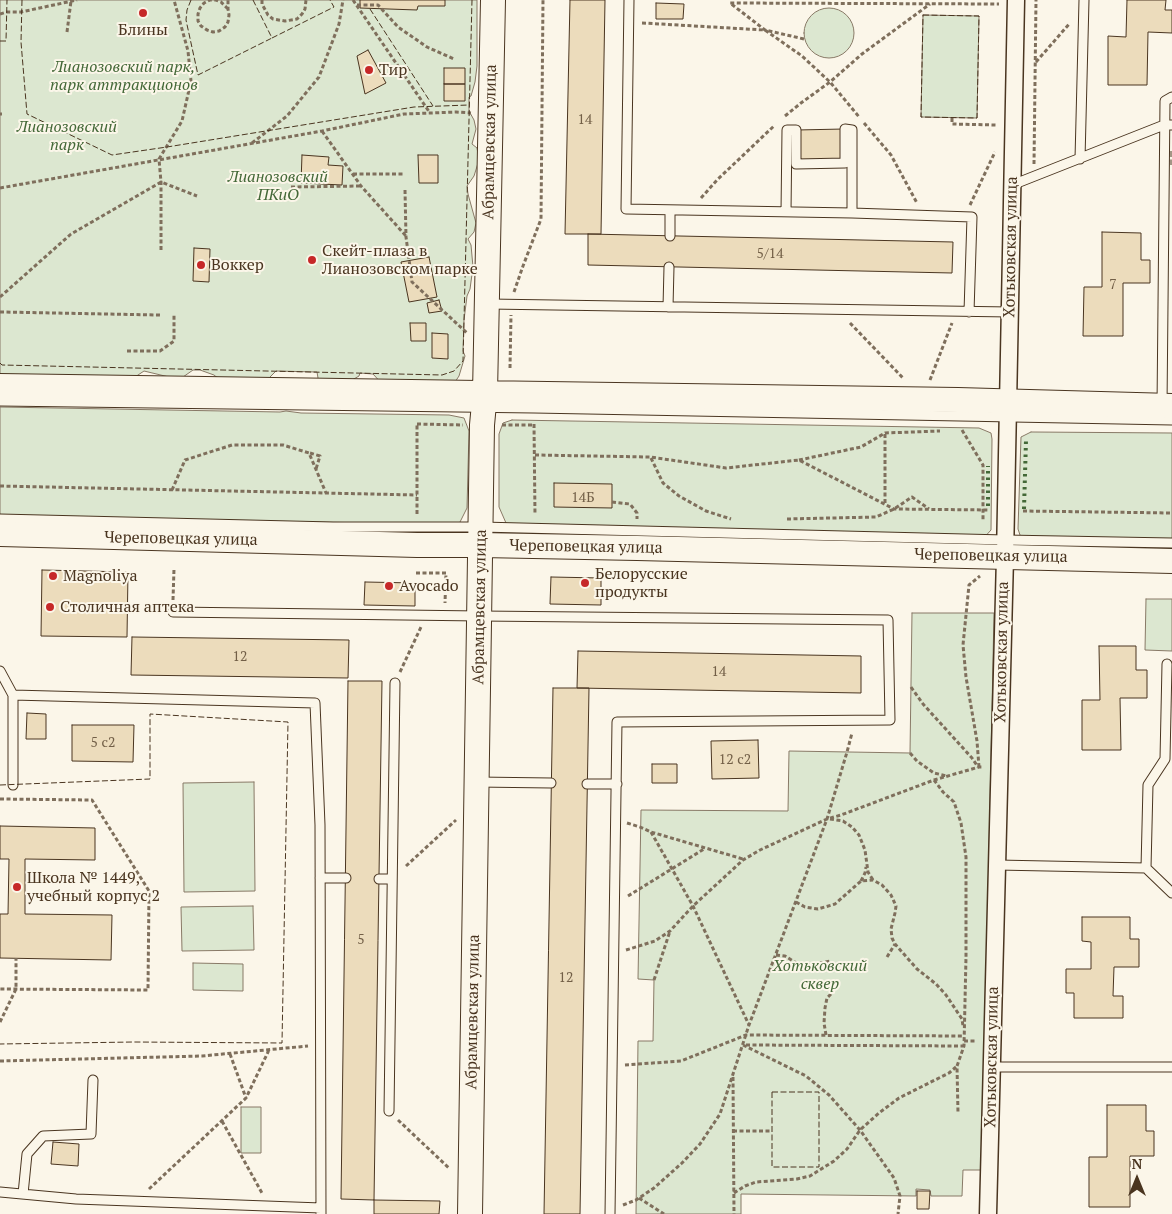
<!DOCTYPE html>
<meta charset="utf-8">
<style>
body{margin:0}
#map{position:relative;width:1172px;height:1214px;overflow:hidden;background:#fbf6e9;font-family:"PT Serif",serif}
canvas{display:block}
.north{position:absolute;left:1112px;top:1154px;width:50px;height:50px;-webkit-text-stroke:4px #fbf6e9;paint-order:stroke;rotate:0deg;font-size:14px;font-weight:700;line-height:20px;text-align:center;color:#4a3520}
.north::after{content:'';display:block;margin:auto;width:18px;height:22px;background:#4a3520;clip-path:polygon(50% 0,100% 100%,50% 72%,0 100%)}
</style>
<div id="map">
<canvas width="1172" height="1214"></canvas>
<div class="north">N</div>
</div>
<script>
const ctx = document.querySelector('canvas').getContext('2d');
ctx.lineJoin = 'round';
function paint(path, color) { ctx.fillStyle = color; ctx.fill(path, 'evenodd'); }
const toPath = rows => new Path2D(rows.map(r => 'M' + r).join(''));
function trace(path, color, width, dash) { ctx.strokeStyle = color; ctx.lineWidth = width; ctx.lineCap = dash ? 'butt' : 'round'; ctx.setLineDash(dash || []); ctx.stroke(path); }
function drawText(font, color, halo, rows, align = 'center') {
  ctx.font = font + ' "PT Serif",serif'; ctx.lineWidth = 4; ctx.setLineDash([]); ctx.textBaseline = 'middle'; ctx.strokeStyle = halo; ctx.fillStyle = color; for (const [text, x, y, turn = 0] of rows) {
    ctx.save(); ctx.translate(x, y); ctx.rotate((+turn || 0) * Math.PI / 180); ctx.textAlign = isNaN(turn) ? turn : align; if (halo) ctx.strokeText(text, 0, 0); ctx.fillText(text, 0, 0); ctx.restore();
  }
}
const green = toPath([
 [0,0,477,0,477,66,475,82,471,96,469,97,469,111,474,120,476,129,472,144,477,148,479,160,474,176,467,186,468,194,476,223,474,232,468,239,471,245,473,267,470,289,467,296,464,320,463,351,465,356,459,376,451,388,384,386,373,374,360,373,359,376,340,387,319,384,317,372,276,371,263,384,225,384,214,375,200,370,193,370,183,377,169,377,144,371,135,377,0,383,0,0],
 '804 33a25 25 0 1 1 50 0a25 25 0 1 1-50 0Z',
 [923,15,979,16,977,118,921,117,923,15],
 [0,407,280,412,286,411,301,413,449,415,464,418,469,431,467,508,459,524,0,518,0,407],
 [512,420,979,428,991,433,992,439,991,530,981,541,522,531,506,523,499,507,499,434,503,423,512,420],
 [1031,432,1172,433,1172,542,1026,540,1020,535,1018,529,1021,437,1031,432],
 [1146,599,1172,599,1172,651,1145,650,1146,599],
 [912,613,994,613,985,1041,981,1170,963,1170,962,1196,931,1196,930,1190,916,1189,916,1196,741,1194,741,1214,636,1214,638,1041,653,1041,654,980,638,979,641,810,788,811,789,751,910,753,912,613],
 [254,782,255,891,184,892,183,783,254,782],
 [253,906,254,950,182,951,181,907,253,906],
 [193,963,243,964,243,991,193,990,193,963],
 [241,1107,261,1107,261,1153,241,1153,241,1107]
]);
const building = toPath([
 [360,0,445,0,445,6,418,6,417,10,360,8,360,0],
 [570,0,605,0,601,234,565,234,570,0],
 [1127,0,1166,0,1165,10,1172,10,1172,33,1148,32,1147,85,1108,85,1108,36,1126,37,1127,0],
 [656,3,684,4,683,19,656,19,656,3],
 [368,50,386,83,365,94,357,56,368,50],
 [444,68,465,68,465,84,444,84,444,68],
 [444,84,465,84,465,101,444,101,444,84],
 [844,129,843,162,797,163,797,130,844,129],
 [302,155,329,157,328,165,343,166,342,185,301,183,302,155],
 [418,155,438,155,438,183,419,183,418,155],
 [1102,232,1141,233,1141,260,1150,260,1150,283,1123,283,1123,336,1083,336,1084,287,1102,287,1102,232],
 [588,234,953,242,952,273,588,265,588,234],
 [194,248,210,249,209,282,193,281,194,248],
 [429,257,437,297,409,302,401,262,429,257],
 [439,300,442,311,429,313,427,303,439,300],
 [410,323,426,323,426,341,411,341,410,323],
 [432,333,448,334,448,359,432,358,432,333],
 [554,483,612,484,612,508,554,507,554,483],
 [42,570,128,572,127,637,41,636,42,570],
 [551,577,601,578,601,605,550,604,551,577],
 [365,582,415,583,415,606,364,605,365,582],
 [132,637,349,640,348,678,131,675,132,637],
 [1099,646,1136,646,1136,670,1147,670,1147,698,1120,698,1121,750,1082,750,1082,700,1100,700,1099,646],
 [578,651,861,656,861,693,577,688,578,651],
 [348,681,382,681,374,1200,341,1199,348,681],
 [553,688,589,688,580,1214,544,1214,553,688],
 [27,713,46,714,46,739,26,739,27,713],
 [72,725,134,725,133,762,72,761,72,725],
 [758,740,759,778,712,779,711,741,758,740],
 [652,764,677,764,677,783,652,783,652,764],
 [0,826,95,828,95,860,25,859,25,914,112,915,111,960,0,958,0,914,8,914,9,859,0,859,0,826],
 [1082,917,1130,917,1130,939,1139,939,1139,967,1114,967,1113,996,1123,996,1123,1018,1074,1018,1074,993,1066,993,1066,969,1091,969,1091,942,1082,941,1082,917],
 [1107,1105,1146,1105,1146,1131,1154,1131,1154,1156,1130,1156,1130,1207,1089,1207,1089,1157,1107,1157,1107,1105],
 [53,1142,79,1144,78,1166,51,1164,53,1142],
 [917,1191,930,1191,929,1209,917,1209,917,1191],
 [374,1200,440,1201,439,1214,374,1214,374,1200]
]);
const path = toPath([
 [262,0,262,4,268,15,273,19,285,21,297,19,302,14,305,9,306,0],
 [353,0,430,113],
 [357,5,378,5,398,27,427,47,454,59],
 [228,9,221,2,216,0,210,0,204,3,200,8,198,14,198,21,201,26,207,30,213,32,219,31,225,27,228,22,229,15,228,9,228,0],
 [0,14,7,12,21,12,77,0],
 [642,23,765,30,802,56,830,82,860,118],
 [67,32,71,1],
 [804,39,765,30,730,3,999,4],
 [1036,62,1070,23],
 [0,114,2,114],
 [785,116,801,103,830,82,862,54,930,4],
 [952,118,952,124,997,125],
 [864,123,891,155,917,203],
 [322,131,361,186,406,236],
 [252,143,287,116,319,77,339,24,343,0],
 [1034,164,1036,0],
 [353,174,405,174],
 [291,187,361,186],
 [0,188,322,131,404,114,456,112,471,113],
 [405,190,406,237,412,282,467,333],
 [701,198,717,180,775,125],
 [970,205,995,152],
 [161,250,161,182,159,159,182,121,191,81,188,51,174,0],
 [514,292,523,266,541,219,543,0],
 [0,297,71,234,161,182,197,196],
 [0,312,160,315],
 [850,323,903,378],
 [127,351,160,351,174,341,174,315],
 [510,368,511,315],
 [930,380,952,323],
 [417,424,463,425],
 [534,424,535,515],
 [502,425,534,425],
 [962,430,983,465,983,521],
 [885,434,885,504],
 [310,453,320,456,316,469],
 [535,455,650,457,726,468,799,460,894,509,989,510],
 [651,458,663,483,679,496,706,511,731,519],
 [799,460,861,447,885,433,940,431],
 [0,486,417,495],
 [172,490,185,460,232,445,283,445,309,453,326,493],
 [612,502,630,504,637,513,637,519],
 [1023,511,1172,513],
 [417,514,417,423],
 [787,519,876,517,894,509,912,497,929,509],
 [416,573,446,573,445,603],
 [173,600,174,569],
 [400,672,421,627],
 [911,687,923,704,972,758,978,767],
 [910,753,917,761,934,773,947,776],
 [979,767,977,741,966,677,963,645,969,585,980,576],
 [934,780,943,792,954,802,961,823,966,857,966,957,964,1046,957,1066,958,1113],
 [0,799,92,800,149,891,148,990,0,989],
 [830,819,843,821,852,827,859,835,865,850,868,872,873,880],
 [627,823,640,827,651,832,743,859],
 [651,832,693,906,749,1025],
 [406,866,456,820],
 [861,881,865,873,866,867],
 [628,896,704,849],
 [796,902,805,907,818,909,835,904,861,881,873,880,882,885,891,895,896,906,895,913,891,929,892,938,895,944,917,969,936,984,946,995,962,1019,963,1026],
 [626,950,655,941,670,931,693,906,743,860,760,850,827,819,841,815,934,780,979,767,983,767],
 [776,955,785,956,798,964,808,965,831,961],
 [887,957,895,944],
 [654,980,670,931],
 [0,1022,16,989,16,958],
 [826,1035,824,1023,825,1008,827,998,832,993],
 [964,1041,976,1041],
 [743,1045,806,1076,829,1095,860,1130,894,1178,900,1196,898,1214],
 [746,1045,964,1046],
 [230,1054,246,1098],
 [0,1061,202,1056,308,1046],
 [625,1065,681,1061,746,1035,964,1036],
 [733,1077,734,1214],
 [398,1120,450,1169],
 [222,1121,262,1193],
 [733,1131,772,1131],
 [149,1189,246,1098,269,1050],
 [734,1193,745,1186,756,1182,797,1179,810,1176,834,1161,847,1149,860,1130,879,1113,899,1098,949,1073,956,1067],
 [639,1198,664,1214],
 [623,1205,636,1200,654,1188,682,1163,700,1144,720,1114,749,1025,827,819,847,752,852,733]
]);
const lane = toPath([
 [629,0,626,209,852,213,972,217,969,312],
 [1080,159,1084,0],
 [1012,185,1164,125,1172,125],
 [786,212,787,130,796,130,796,164,845,163,845,129,852,130,852,213],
 [670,236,670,210],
 [489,304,1010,312],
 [668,307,669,267],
 [0,401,534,408,1172,420],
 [1162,406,1165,101,1172,97],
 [0,519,333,527,481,527,1005,540,1172,543],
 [173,612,480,616,888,620,890,720,617,722,610,1214],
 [0,671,13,695,315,703,320,825,321,1214],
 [477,782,551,783],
 [587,784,617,784],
 [13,785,13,695],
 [997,865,1146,868,1148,785,1165,759,1167,664],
 [1146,868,1172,893],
 [320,878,346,878],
 [379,879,392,879],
 [992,1067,1172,1067],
 [389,1111,395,683],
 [0,1192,76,1199,321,1208],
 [23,1194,27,1154,43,1136,91,1134,93,1080]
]);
const street = toPath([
 [988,1214,1005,557,1016,0]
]);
const secondary = toPath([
 [0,386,958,400,1172,406],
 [0,534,417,545,481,545,637,548,1172,561],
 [470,1214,482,425,485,393,493,0]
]);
const hedge = toPath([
 [988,506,988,466],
 [1024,509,1026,440]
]);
const fence = toPath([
 [22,0,21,42,27,114,112,155,167,147,414,107,469,105],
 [191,0,187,10,186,20,198,75,272,38],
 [253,0,272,38,334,7,330,0],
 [370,9,433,106],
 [923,15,979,16,977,118,921,117,923,15],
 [0,41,6,41,7,0],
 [1171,151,1171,165],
 [0,363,2,365,442,375,454,371,463,361,472,0],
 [0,785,150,779,150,714,288,722,282,1043,134,1042,0,1044],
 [772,1092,819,1092,819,1167,772,1167,772,1092]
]);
const markers = [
 [143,13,5,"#c62828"],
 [369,70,5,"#c62828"],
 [312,260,5,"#c62828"],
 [201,265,5,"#c62828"],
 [53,576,5,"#c62828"],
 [585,583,5,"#c62828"],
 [389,586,5,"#c62828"],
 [50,607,5,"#c62828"],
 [17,887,5,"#c62828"]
];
const numberNames = [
 ["14",585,120],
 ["5/14",770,254],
 ["7",1113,285],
 ["14Б",583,498],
 ["12",240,657],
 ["14",719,672],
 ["5 с2",103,743],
 ["12 с2",735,760],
 ["5",361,940],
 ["12",566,978]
];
const poiNames = [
 ["Блины",143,30,"center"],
 ["Тир",379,70],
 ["Скейт-плаза в",322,251],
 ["Лианозовском парке",322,269],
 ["Воккер",211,265],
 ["Белорусские",595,574],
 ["продукты",595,592],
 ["Magnoliya",63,576],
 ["Avocado",399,586],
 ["Столичная аптека",60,607],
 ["Школа № 1449,",27,878],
 ["учебный корпус 2",27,896]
];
const parkNames = [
 ["Лианозовский парк,",124,67],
 ["парк аттракционов",124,85],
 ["Лианозовский",67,127],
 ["парк",67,145],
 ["Лианозовский",278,177],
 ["ПКиО",278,195],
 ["Хотьковский",820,966],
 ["сквер",820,984]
];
const streetNames = [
 ["Абрамцевская улица",490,142,-89],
 ["Хотьковская улица",1011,247,-89],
 ["Череповецкая улица",181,539,1],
 ["Череповецкая улица",586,547,1],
 ["Череповецкая улица",991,556,1],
 ["Абрамцевская улица",480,607,-89],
 ["Хотьковская улица",1002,652,-89],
 ["Абрамцевская улица",473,1012,-89],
 ["Хотьковская улица",992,1057,-89]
];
paint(green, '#dce7d0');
trace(green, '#887966', 1);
paint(building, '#ecdcbc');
trace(building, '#4a3520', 1);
trace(lane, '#4a3520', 11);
trace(street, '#4a3520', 19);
trace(secondary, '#4a3520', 26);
trace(path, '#7f6f5c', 3, [4, 2.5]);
trace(lane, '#fbf6e9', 9);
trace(street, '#fbf6e9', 16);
trace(secondary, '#fbf6e9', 24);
trace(hedge, '#436837', 4, [2.5, 4]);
trace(fence, '#4a3520', 1, [6, 2.5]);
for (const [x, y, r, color] of markers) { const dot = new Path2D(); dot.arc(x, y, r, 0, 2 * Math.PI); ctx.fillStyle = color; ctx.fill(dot); trace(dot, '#fbf6e9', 2); }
drawText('14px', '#725f47', null, numberNames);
drawText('16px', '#4a3520', '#fbf6e9', poiNames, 'left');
drawText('italic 16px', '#436837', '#fbf6e9', parkNames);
drawText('16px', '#4a3520', '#fbf6e9', streetNames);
</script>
